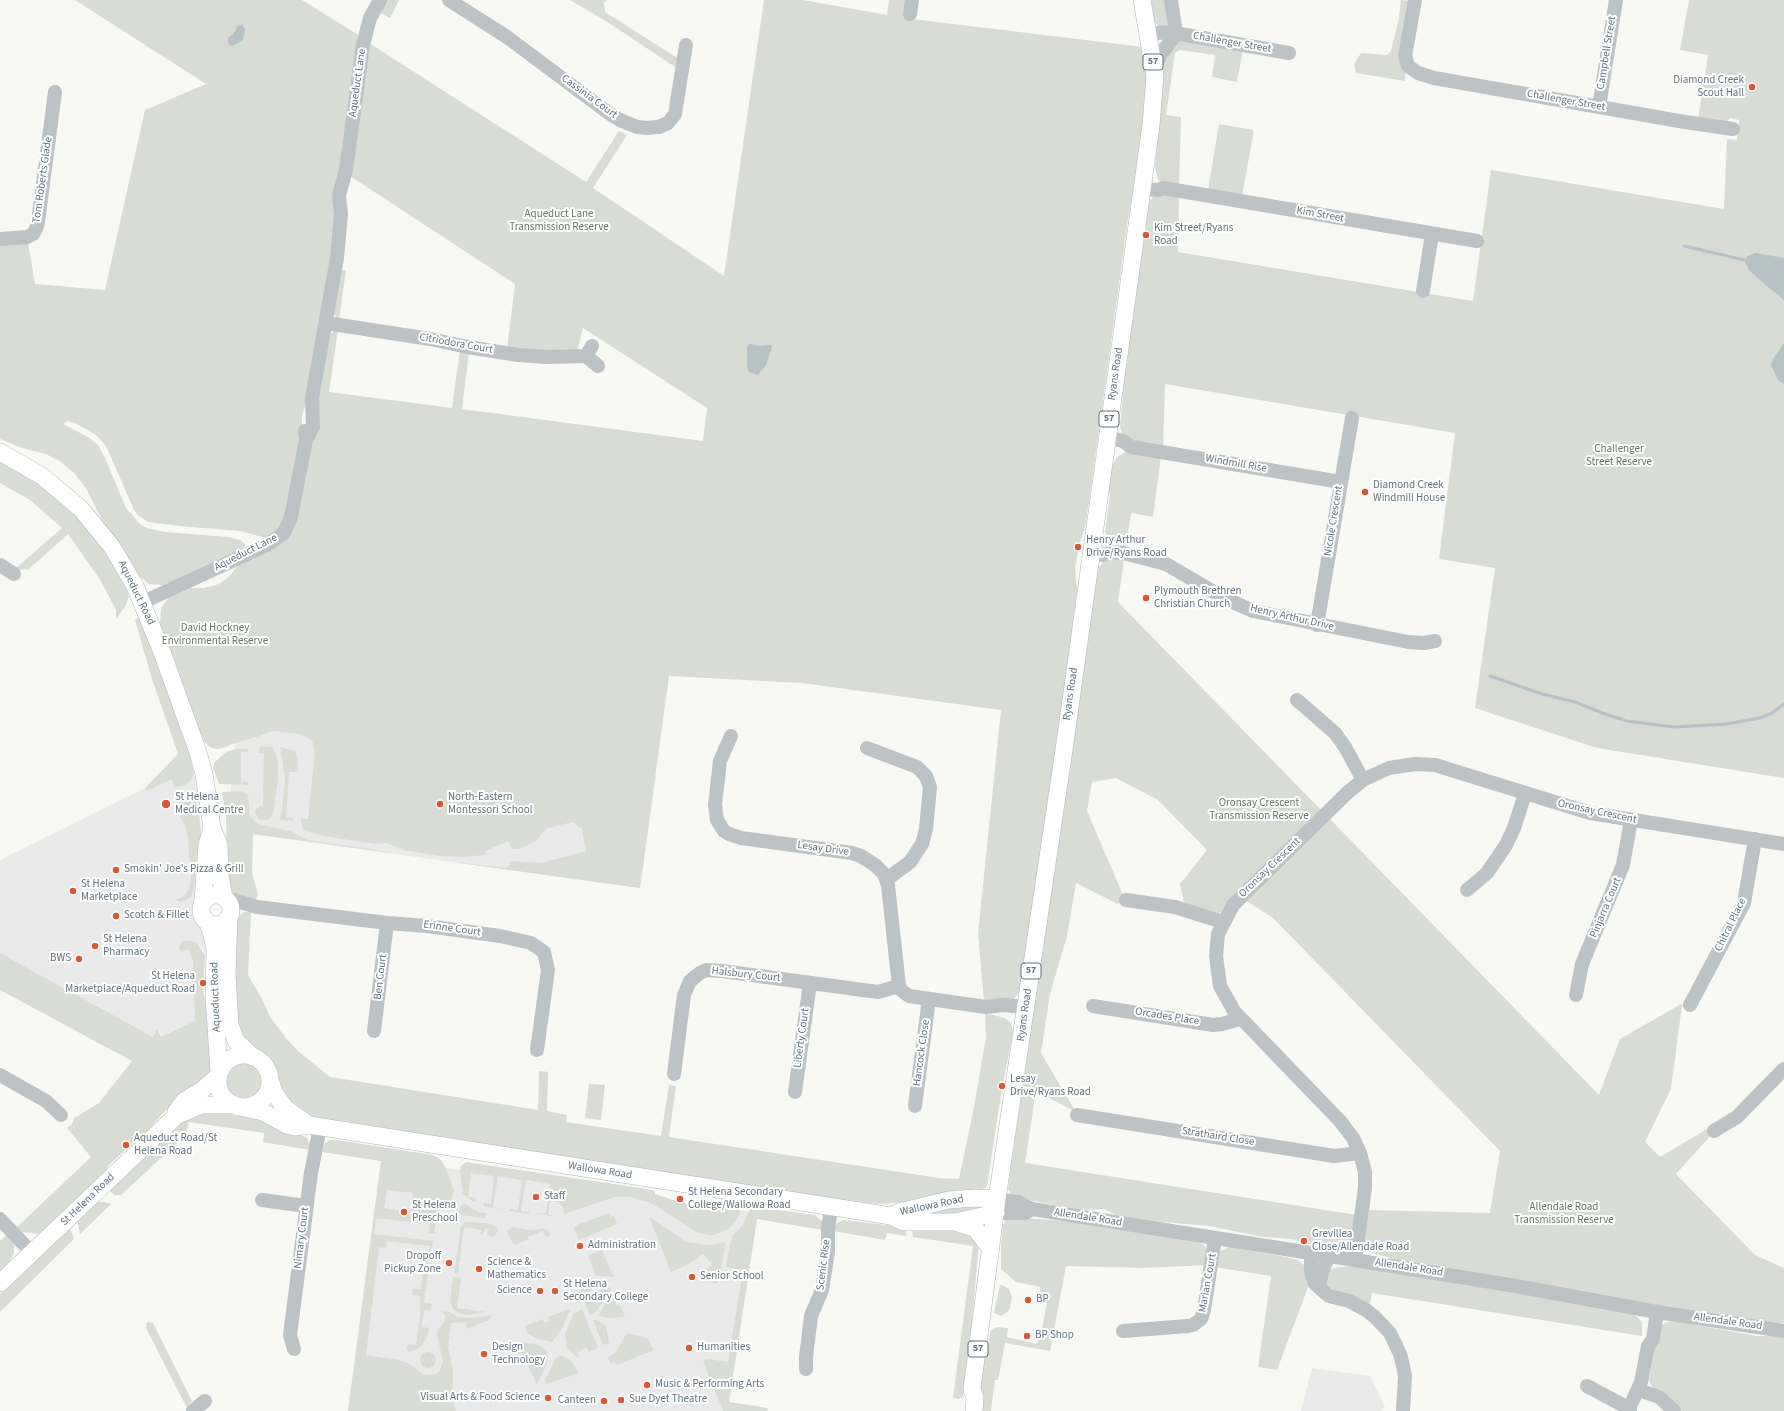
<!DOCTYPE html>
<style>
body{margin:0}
canvas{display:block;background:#f8f8f5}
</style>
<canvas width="1784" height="1411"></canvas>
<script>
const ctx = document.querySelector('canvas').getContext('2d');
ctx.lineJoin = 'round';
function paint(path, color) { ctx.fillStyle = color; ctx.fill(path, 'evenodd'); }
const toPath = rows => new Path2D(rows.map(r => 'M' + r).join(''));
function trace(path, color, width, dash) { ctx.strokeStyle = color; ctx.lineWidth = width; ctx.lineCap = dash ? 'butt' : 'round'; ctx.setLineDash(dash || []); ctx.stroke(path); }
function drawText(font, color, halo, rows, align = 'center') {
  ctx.font = font + ' "Source Sans 3",sans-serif'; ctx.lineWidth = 4; ctx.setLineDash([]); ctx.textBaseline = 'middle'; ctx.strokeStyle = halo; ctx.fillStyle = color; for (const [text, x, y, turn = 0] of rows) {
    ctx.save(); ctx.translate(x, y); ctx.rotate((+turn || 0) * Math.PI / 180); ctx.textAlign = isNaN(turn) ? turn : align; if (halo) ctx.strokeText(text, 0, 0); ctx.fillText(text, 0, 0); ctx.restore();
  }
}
const built = toPath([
 [246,722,656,775,640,888,237,832,229,808,237,730],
 [194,773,199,803,201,835,195,912,198,921,204,929,207,943,205,957,204,950,197,943,187,940,194,969,195,1021,161,1037,159,1031,153,1037,0,953,0,860,145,788,147,791,172,779,193,776],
 [381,1162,446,1168,696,1205,758,1212,729,1402,767,1408,768,1411,348,1411],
 [1312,1368,1370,1376,1385,1407,1381,1411,1301,1411]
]);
const green = toPath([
 [75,0,302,0,360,36,336,230,307,400,302,415,302,430,284,527,266,538,240,531,180,526,148,522,138,515,134,510,107,448,102,441,96,435,75,423,67,421,63,424,88,437,98,445,105,458,126,508,140,524,147,528,165,532,228,537,240,540,245,544,244,549,163,585,149,584,138,575,105,526,86,488,75,474,61,462,46,454,22,448,0,439,0,243,28,242,35,284,105,290,145,110,206,84],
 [386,0,399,0,390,18,379,12],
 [570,0,607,0,604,2,605,12,679,59,678,69,606,21],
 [764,0,803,0,887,15,889,0,906,0,904,18,1143,47,1148,81,1136,175,1128,219,1089,502,1085,527,1079,546,1075,568,1077,590,1065,697,1019,993,1013,1000,984,1000,978,934,1001,710,802,683,669,676,640,888,452,862,507,868,512,861,542,863,586,851,582,829,573,822,547,828,536,841,519,849,512,849,508,841,485,851,486,855,461,857,440,856,404,850,387,843,375,844,324,836,307,831,303,829,301,823,301,819,308,819,315,752,312,740,299,734,271,731,260,736,235,743,223,748,216,749,210,747,203,741,160,624,161,609,170,595,188,588,204,588,219,584,230,576,236,567,284,539,315,413,329,336,334,331,338,330,329,392,452,408,460,350,469,352,462,409,703,441,707,408,583,328,577,352,507,349,515,284,350,176,369,43,586,182,619,131,627,135,593,188,724,276],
 [1149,0,1167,0,1168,24,1160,27,1154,22],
 [1401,0,1410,1,1405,81,1356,73,1354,64,1361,53,1387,55,1391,51,1399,18],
 [1689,0,1784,0,1784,778,1597,748,1475,708,1495,568,1439,559,1455,433,1165,384,1163,448,1128,439,1123,435,1120,427,1123,395,1123,376,1141,251,1144,243,1149,202,1155,194,1179,196,1178,252,1473,301,1491,170,1724,209,1727,139,1737,140,1739,120,1730,118,1726,122,1698,119,1708,55,1680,50],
 [1183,39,1243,49,1237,82,1212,77,1215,55,1180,50,1175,53,1166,115,1181,117,1179,186,1161,182,1158,180,1155,167,1164,58,1174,43],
 [1219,124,1254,130,1242,196,1208,190],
 [341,270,346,270,339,320,334,314],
 [1127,451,1161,456,1153,517,1131,513,1126,548,1110,542,1105,532,1110,495,1108,486,1110,470,1117,457],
 [0,457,13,463,73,509,117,566,129,596,126,605,116,619,116,610,101,581,68,534,29,569,20,570,16,568,62,528,30,500,0,483],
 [1109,558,1124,559,1118,602,1321,810,1223,911,1217,914,1185,907,1180,884,1207,850,1158,800,1116,778,1092,782,1087,811,1123,895,1122,902,1118,904,1076,883,1067,936,1050,994,1041,1053,1074,1109,1074,1111,1036,1091,1025,1163,1357,1215,1352,1240,1345,1247,1339,1248,1308,1244,1292,1239,1263,1237,1209,1226,1129,1219,1121,1218,1105,1209,1081,1210,1019,1198,1012,1195,1008,1189,1094,584,1099,568,1103,562],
 [138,618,143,623,187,744,194,773,192,779,186,785,174,787,172,779,147,791,145,788,178,754,152,679,135,620],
 [260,746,272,747,275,752,278,761,278,779,273,814,270,819,266,820,259,819,255,813,256,809,263,805,264,753,258,753],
 [280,747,295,751,298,764,296,772,289,772,286,817,293,818,293,821,279,820,282,812,285,778],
 [236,749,248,749,248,752,241,752,241,782,248,782,248,785,219,784,213,768,214,763,226,752],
 [241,791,248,795,250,816,258,824,290,831,307,840,377,850,385,852,253,834,252,873,258,895,255,902,230,892,227,859,226,817,222,792],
 [179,795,193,799,198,804,201,835,201,852,197,853,194,889,191,897,181,902,175,900,184,896,189,890,191,877,188,839,185,825,180,816,182,815,177,796],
 [1328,817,1599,1095,1620,1039,1681,1004,1682,1005,1671,1089,1645,1142,1660,1157,1707,1129,1711,1135,1676,1174,1755,1255,1784,1268,1784,1323,1768,1324,1402,1261,1372,1253,1366,1248,1364,1242,1369,1210,1490,1213,1500,1151,1273,918,1245,900],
 [244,912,251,912,248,975,262,999,270,1017,286,1038,298,1051,330,1077,538,1110,539,1071,548,1072,547,1111,567,1115,566,1122,661,1136,669,1085,676,1086,669,1137,939,1178,959,1179,974,1107,986,1037,985,1013,1005,1018,1011,1023,1013,1032,1002,1088,987,1186,980,1191,908,1202,879,1204,858,1202,552,1155,308,1116,294,1109,280,1085,278,1072,271,1059,263,1052,254,1048,240,1036,234,997,237,918],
 [189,940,197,943,205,955,203,991,210,1020,213,1064,209,1074,171,1106,161,1115,150,1129,127,1148,108,1166,103,1176,46,1230,37,1234,22,1232,16,1228,91,1157,67,1128,72,1124,74,1118,99,1103,132,1061,0,990,0,953,153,1037,157,1030,158,1031,161,1037,195,1021,193,961,188,949,181,952,179,947,182,942],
 '224 1082a20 20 0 1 1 40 0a20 20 0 1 1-40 0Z',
 [589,1084,605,1085,601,1120,585,1118],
 [221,1110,237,1116,254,1116,289,1132,306,1137,310,1143,310,1150,263,1142,264,1133,189,1122,186,1135,121,1195,114,1195,109,1190,191,1114],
 [330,1140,337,1140,432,1155,439,1158,445,1166,454,1190,451,1200,448,1202,442,1200,438,1209,434,1232,440,1234,429,1233,431,1215,420,1214,418,1223,376,1218,374,1234,433,1241,431,1251,439,1253,438,1254,429,1253,430,1246,387,1241,386,1248,379,1247,366,1355,399,1360,408,1363,424,1375,435,1374,440,1370,443,1362,437,1334,438,1329,444,1323,445,1315,442,1311,450,1312,457,1317,467,1318,494,1315,490,1317,491,1319,467,1329,466,1322,451,1323,448,1348,451,1359,453,1374,452,1400,456,1411,348,1411,381,1161,322,1152,325,1143],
 [387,1190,413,1193,410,1212,384,1208],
 [466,1162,647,1189,655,1191,655,1194,679,1202,696,1205,709,1204,710,1200,732,1202,739,1208,740,1214,735,1222,728,1229,717,1234,711,1235,698,1233,651,1203,630,1197,615,1197,564,1214,563,1207,558,1202,550,1201,548,1214,553,1216,537,1214,537,1213,546,1214,550,1184,526,1180,521,1211,529,1212,529,1214,510,1211,510,1209,518,1210,522,1180,498,1176,493,1207,502,1209,485,1207,483,1203,491,1204,494,1176,471,1173,468,1197,476,1198,474,1202,463,1194,460,1171,461,1166],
 [97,1202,105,1202,111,1204,80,1234,77,1220],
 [465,1204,478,1212,486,1213,485,1218,462,1215,458,1212,460,1207],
 [983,1205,985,1207,970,1215,911,1214,939,1209],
 [758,1207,815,1215,822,1221,823,1230,757,1219,729,1402,767,1408,768,1411,723,1411,703,1361,708,1359,728,1362,743,1270,726,1267,729,1250,732,1236,742,1226,750,1209],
 [609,1213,611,1217,614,1216,617,1224,579,1240,574,1228,577,1225],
 [1011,1217,1075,1222,1196,1241,1204,1245,1208,1252,1208,1265,1142,1268,1066,1266,1050,1351,1005,1343,998,1380,995,1380,991,1411,979,1411,981,1376,991,1330,997,1327,1008,1328,1007,1337,1037,1344,1039,1333,1041,1334,1048,1298,1039,1296,1040,1287,1016,1282,1001,1269,1001,1245,1003,1225,1006,1220],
 [651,1218,686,1242,710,1245,726,1242,718,1282,714,1284,707,1269,712,1264,703,1254,689,1264,671,1272,650,1219],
 [843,1220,904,1227,907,1236,887,1233,885,1240,833,1231,837,1223],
 [465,1222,486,1223,495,1226,498,1230,494,1237,487,1235,489,1229,487,1228,485,1229,482,1235,480,1235,481,1230,465,1227,463,1232,460,1261,458,1264,459,1265,458,1274,454,1273,461,1227],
 [513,1227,529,1230,543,1229,548,1230,551,1235,546,1237,543,1231,528,1237,529,1239,514,1245,508,1234,507,1231],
 [70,1228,74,1239,0,1312,0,1294],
 [963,1228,979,1243,968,1366,963,1397,959,1399,953,1398,973,1246,913,1237,912,1229],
 [8,1234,14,1245,14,1254,9,1262,0,1272,0,1241],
 [1229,1247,1286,1257,1298,1260,1305,1266,1310,1282,1277,1370,1258,1367,1271,1276,1214,1267,1219,1252],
 [602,1250,611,1271,614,1277,596,1276,588,1255],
 [419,1261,437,1265,429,1265,424,1303,432,1304,431,1311,424,1310,422,1327,429,1328,427,1338,420,1347,415,1350,409,1352,407,1349,408,1344,416,1345,420,1316,420,1296,412,1295,413,1288,421,1289,424,1265,417,1263],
 [1351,1266,1482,1285,1626,1312,1636,1316,1642,1322,1642,1336,1372,1293,1369,1308,1326,1286,1328,1271,1334,1268],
 [453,1277,461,1278,457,1308,486,1312,466,1315,459,1313,453,1309,450,1300],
 [577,1281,606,1283,606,1284,582,1294],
 [1000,1285,1004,1286,1009,1289,1012,1297,1010,1309,1006,1313,1001,1316,994,1313],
 [608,1287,612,1288,595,1313,590,1315,583,1298],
 [612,1294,617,1306,620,1305,625,1317,608,1318,598,1316],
 [568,1309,570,1311,562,1328,552,1342,537,1339,528,1334,525,1326,543,1319,544,1323,549,1321,548,1317],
 [582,1309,598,1348,589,1352,586,1347,577,1353,579,1356,577,1357,567,1348,565,1335,573,1314],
 [593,1320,597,1320,606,1326,609,1343,603,1345],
 [1673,1321,1757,1336,1784,1336,1784,1411,1681,1411,1671,1401,1652,1387,1649,1381,1655,1344,1661,1326,1665,1323],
 [147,1322,153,1323,192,1401,187,1408,146,1328],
 [627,1333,647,1338,654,1350,617,1365,615,1362,610,1363,608,1358,615,1353],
 [520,1342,536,1344,543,1347,548,1354,547,1364,537,1385,522,1353,518,1354,514,1343],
 '420 1360a8 8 0 1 1 16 0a8 8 0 1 1-16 0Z',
 [561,1355,569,1359,579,1373,546,1384,545,1380,556,1358]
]);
const water = toPath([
 [242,25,245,29,243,40,232,46,228,44,228,38,233,34,238,26],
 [1756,253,1784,258,1784,301,1780,296,1769,288,1749,270,1745,262,1747,256],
 [1784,343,1784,384,1778,380,1771,365,1773,359],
 [749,344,759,346,771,345,772,347,766,365,758,375,749,372,747,368,747,348]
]);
const stream = toPath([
 [1684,246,1749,261],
 [1490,676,1542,694,1575,702,1605,714,1627,721,1674,727,1726,724,1760,718,1772,713,1784,704]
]);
const minor = toPath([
 [449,0,507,37,610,114,620,120,637,127,646,128,659,127,668,123,675,114,686,45],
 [1171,0,1176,34],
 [1415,0,1405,56,1408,66,1418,73,1434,78,1685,122,1733,129],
 [910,14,912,0],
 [1147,34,1169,32,1289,53],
 [1154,69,1161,54,1176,34],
 [1599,107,1616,0],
 [1142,189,1158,190,1163,188,1477,241],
 [0,239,27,237,33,234,36,229,38,222,55,92],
 [1423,291,1432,234],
 [326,323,430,339,468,347,518,355,547,357,586,356],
 [592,346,586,356,598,366],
 [1107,437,1123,441,1131,447,1341,482],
 [306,440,313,427,312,398,337,258,341,214,339,195,346,170,363,45,370,18,380,0],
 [1090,553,1104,555,1112,552,1123,553,1166,564,1224,598,1253,611,1408,642,1424,643,1435,641],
 [0,565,14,574],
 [143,602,267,545,284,533,291,517,306,440,305,431],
 [1317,625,1352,418],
 [1297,700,1335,733,1345,747,1363,780],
 [731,736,720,761,715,805,717,820,724,831,729,834,741,838,852,853,861,856,875,865,884,874,888,885,899,986,901,990,909,996,986,1007,1003,1005,1026,1007],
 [867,748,917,767,926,776,930,787,926,829,922,844,910,862,887,879],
 [1467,890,1487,873,1506,845,1514,828,1525,794],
 [226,898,257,907,387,923,427,926,500,936,531,943,544,952,548,970,537,1050],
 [1126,900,1175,907,1223,922],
 [1576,995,1582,964,1623,865,1631,820],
 [1690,1005,1744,903,1755,839],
 [1093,1006,1213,1025,1222,1024,1240,1019],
 [374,1031,387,923],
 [674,1074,684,995,690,981,700,973,706,970,722,971,878,992,899,986],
 [0,1075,46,1101,61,1115],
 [795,1092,810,983],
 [915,1106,929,999],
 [1077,1115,1334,1156,1360,1153],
 [1714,1131,1737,1117,1784,1069],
 [997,1199,1018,1202,1032,1209,1355,1260,1516,1286,1657,1312,1784,1331],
 [262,1200,306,1206],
 [996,1213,1025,1213,1032,1209],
 [0,1219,32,1253],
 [1311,1253,1311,1271,1315,1284,1329,1296,1349,1301,1366,1310,1375,1317,1390,1333,1400,1354,1403,1366,1405,1376,1403,1411],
 [1355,1260,1365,1188,1365,1172,1360,1153,1353,1138,1340,1121,1234,1011,1220,986,1216,956,1218,934,1233,905,1347,793,1363,780,1389,768,1415,764,1435,765,1590,813,1784,844],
 [1319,1287,1322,1272,1329,1255],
 [1123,1331,1188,1326,1193,1325,1201,1319,1204,1310,1215,1238],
 [294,1349,290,1335,311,1173,320,1127],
 [806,1369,806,1357,811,1316,822,1290,828,1252,828,1229,831,1208],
 [1587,1386,1630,1409],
 [1639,1390,1659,1397,1674,1411],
 [193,1411,205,1401],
 [1628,1411,1641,1382,1648,1346,1653,1339,1657,1312]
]);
const major = toPath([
 [0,452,42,476,81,509,112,547,135,586,162,652,198,752,204,774,212,828,207,845,203,901],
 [212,828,219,845,220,875,224,897],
 '201 910a15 15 0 1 1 30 0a15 15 0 1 1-30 0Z',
 [229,918,227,973,230,1025,236,1041,253,1057],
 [208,923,212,934,215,949,214,996,219,1072],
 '218 1081a26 26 0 1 1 52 0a26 26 0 1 1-52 0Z',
 [270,1080,275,1094,285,1108,309,1125],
 [240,1107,263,1112,287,1125,295,1127,309,1125,891,1216,903,1222,955,1222,996,1213],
 [176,1112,184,1101,202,1090,219,1075],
 [891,1216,899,1212,949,1200,974,1198,997,1199],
 [955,1222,975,1228,991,1249],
 [0,1283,176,1116,201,1105,233,1105],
 [974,1411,975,1398,972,1389,997,1199,1065,743,1151,125,1155,76,1142,0]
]);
const markers = [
 [1752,87,4,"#d75836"],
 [1146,235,4,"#d75836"],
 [1365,492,4,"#d75836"],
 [1078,547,4,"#d75836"],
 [1146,598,4,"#d75836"],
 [166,804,5,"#d75836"],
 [440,804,4,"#d75836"],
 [116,870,4,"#d75836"],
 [73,891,4,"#d75836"],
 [116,916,4,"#d75836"],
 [95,946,4,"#d75836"],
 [79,959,4,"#d75836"],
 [203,983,4,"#d75836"],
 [1002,1086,4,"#d75836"],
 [126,1145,4,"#d75836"],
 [536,1197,4,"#d75836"],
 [680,1199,4,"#d75836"],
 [404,1212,4,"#d75836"],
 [1304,1241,4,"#d75836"],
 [580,1246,4,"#d75836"],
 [449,1263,4,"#d75836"],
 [479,1269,4,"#d75836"],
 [692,1277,4,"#d75836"],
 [540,1291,4,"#d75836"],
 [555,1291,4,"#d75836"],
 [1028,1300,4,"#d75836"],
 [1027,1336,4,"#d75836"],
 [689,1348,4,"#d75836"],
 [484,1354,4,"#d75836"],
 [647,1385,4,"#d75836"],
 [548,1398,4,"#d75836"],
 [621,1400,4,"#d75836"],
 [604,1401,4,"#d75836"]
];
const shields = [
 [1153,62,20],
 [1109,419,20],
 [1031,971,20],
 [978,1349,20]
];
const shieldNames = [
 ["57",1153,62],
 ["57",1109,419],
 ["57",1031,971],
 ["57",978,1349]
];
const streetNames = [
 ["Challenger Street",1232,43,10],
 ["Campbell Street",1607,53,-81],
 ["Aqueduct Lane",358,83,-82],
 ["Cassinia Court",589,97,36],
 ["Challenger Street",1566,101,10],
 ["Tom Roberts Glade",43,180,-82],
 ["Kim Street",1320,215,10],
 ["Citriodora Court",456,344,10],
 ["Ryans Road",1116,374,-82],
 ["Windmill Rise",1236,464,10],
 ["Nicole Crescent",1334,521,-81],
 ["Aqueduct Lane",246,553,-27],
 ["Aqueduct Road",136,593,64],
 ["Henry Arthur Drive",1292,618,13],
 ["Ryans Road",1071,694,-82],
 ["Oronsay Crescent",1597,812,12],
 ["Lesay Drive",823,849,8],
 ["Oronsay Crescent",1270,868,-44],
 ["Pinjarra Court",1606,908,-67],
 ["Chitral Place",1731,925,-64],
 ["Erinne Court",452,929,8],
 ["Halsbury Court",746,975,6],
 ["Ben Court",381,977,-83],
 ["Aqueduct Road",216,997,-92],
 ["Ryans Road",1025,1015,-82],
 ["Orcades Place",1167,1017,9],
 ["Liberty Court",802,1038,-82],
 ["Hancock Close",922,1053,-82],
 ["Strathaird Close",1218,1137,9],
 ["Wallowa Road",600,1171,9],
 ["St Helena Road",88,1200,-44],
 ["Wallowa Road",932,1206,-12],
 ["Allendale Road",1088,1218,9],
 ["Nimary Court",302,1238,-83],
 ["Scenic Rise",824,1265,-83],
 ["Allendale Road",1409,1268,9],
 ["Marian Court",1208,1283,-80],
 ["Allendale Road",1728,1322,8]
];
const poiNames = [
 ["Diamond Creek",1744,81,"right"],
 ["Scout Hall",1744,94,"right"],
 ["Kim Street/Ryans",1154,229],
 ["Road",1154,242],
 ["Diamond Creek",1373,486],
 ["Windmill House",1373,499],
 ["Henry Arthur",1086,541],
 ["Drive/Ryans Road",1086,554],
 ["Plymouth Brethren",1154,592],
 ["Christian Church",1154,605],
 ["St Helena",175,798],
 ["Medical Centre",175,811],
 ["North-Eastern",448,798],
 ["Montessori School",448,811],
 ["Smokin' Joe's Pizza & Grill",124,870],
 ["St Helena",81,885],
 ["Marketplace",81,898],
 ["Scotch & Fillet",124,916],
 ["St Helena",103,940],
 ["Pharmacy",103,953],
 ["BWS",71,959,"right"],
 ["St Helena",195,977,"right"],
 ["Marketplace/Aqueduct Road",195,990,"right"],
 ["Lesay",1010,1080],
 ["Drive/Ryans Road",1010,1093],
 ["Aqueduct Road/St",134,1139],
 ["Helena Road",134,1152],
 ["St Helena Secondary",688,1193],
 ["College/Wallowa Road",688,1206],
 ["Staff",544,1197],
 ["St Helena",412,1206],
 ["Preschool",412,1219],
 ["Grevillea",1312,1235],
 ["Close/Allendale Road",1312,1248],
 ["Administration",588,1246],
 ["Dropoff",441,1257,"right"],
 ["Pickup Zone",441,1270,"right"],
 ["Science &",487,1263],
 ["Mathematics",487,1276],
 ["Senior School",700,1277],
 ["St Helena",563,1285],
 ["Secondary College",563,1298],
 ["Science",532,1291,"right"],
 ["BP",1036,1300],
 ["BP Shop",1035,1336],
 ["Design",492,1348],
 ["Technology",492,1361],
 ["Humanities",697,1348],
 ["Music & Performing Arts",655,1385],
 ["Visual Arts & Food Science",540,1398,"right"],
 ["Sue Dyet Theatre",629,1400],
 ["Canteen",596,1401,"right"]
];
const parkNames = [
 ["Aqueduct Lane",559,215],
 ["Transmission Reserve",559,228],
 ["Challenger",1619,450],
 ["Street Reserve",1619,463],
 ["David Hockney",215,629],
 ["Environmental Reserve",215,642],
 ["Oronsay Crescent",1259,804],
 ["Transmission Reserve",1259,817],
 ["Allendale Road",1564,1208],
 ["Transmission Reserve",1564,1221]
];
paint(built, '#e9eae9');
paint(green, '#d8dcd5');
paint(water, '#b6c2c5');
trace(stream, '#b6c2c5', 3);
trace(major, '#b1b6ba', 18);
trace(minor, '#bdc2c5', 14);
trace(major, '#fff', 17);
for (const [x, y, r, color] of markers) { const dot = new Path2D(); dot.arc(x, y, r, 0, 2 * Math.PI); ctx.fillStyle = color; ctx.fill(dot); trace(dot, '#fff', 1.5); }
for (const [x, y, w] of shields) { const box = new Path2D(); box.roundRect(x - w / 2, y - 8, w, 16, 3); ctx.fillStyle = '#fff'; ctx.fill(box); trace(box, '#65747e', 1); }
drawText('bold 10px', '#65747e', null, shieldNames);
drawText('11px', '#65747e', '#fff', streetNames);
drawText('11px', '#65747e', '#fff', poiNames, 'left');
drawText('11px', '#677763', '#fff', parkNames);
</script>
